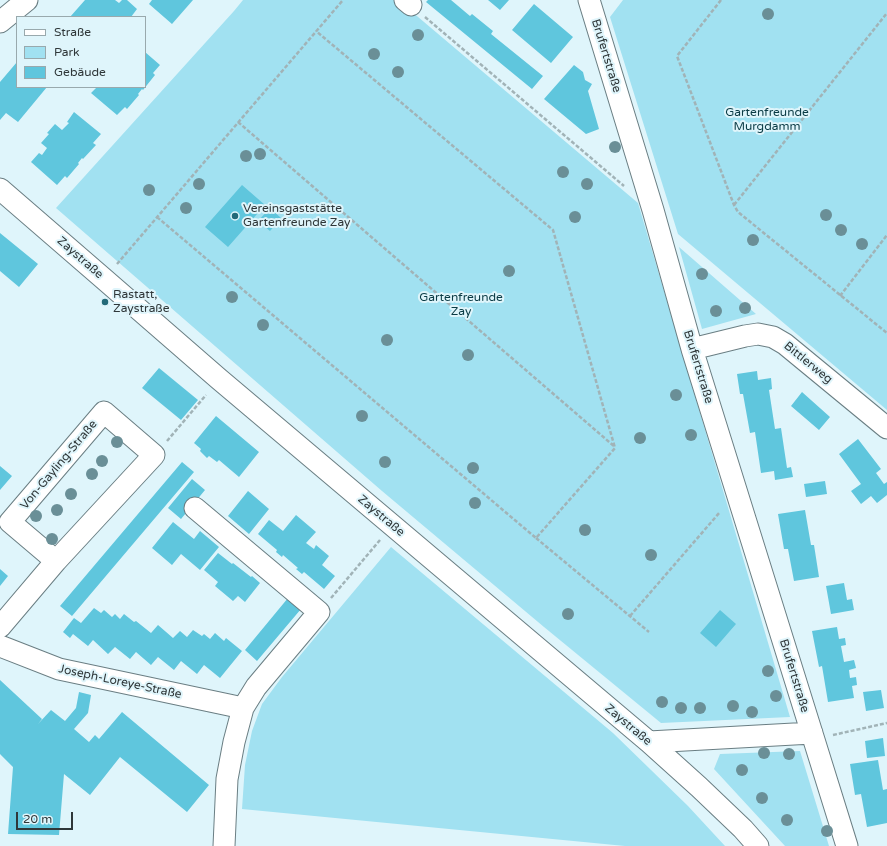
<!DOCTYPE html>
<meta charset="utf-8">
<style>
body{margin:0}
#map{position:relative;width:887px;height:846px;overflow:hidden;background:#dff5fb;font-family:"Varela Round",sans-serif}
canvas{display:block}
.legend{position:absolute;left:16px;top:16px;width:130px;height:72px;box-sizing:border-box;background:#dff5fb;border:1px solid #99a9ad;margin:0;padding:5px 7px;list-style:none;font-size:12px;color:#2f3739}
.legend li{display:flex;align-items:center;gap:8px;height:20px}
.legend b{width:20px;border:1px solid #99a9ad}
.scale{position:absolute;left:16px;top:812px;width:57px;height:18px;box-sizing:border-box;border:2px solid #2f3739;border-top:0;padding-left:5px;font-size:12px;line-height:14px;white-space:nowrap;color:#2f3739;-webkit-text-stroke:3px #dff5fb;paint-order:stroke}
</style>
<div id="map">
<canvas width="887" height="846"></canvas>
<ul class="legend">
<li><b style="height:5px;background:#fff"></b>Straße</li>
<li><b style="height:11px;background:#a1e1f1"></b>Park</li>
<li><b style="height:11px;background:#5fc6dd"></b>Gebäude</li>
</ul>
<div class="scale">20 m</div>
</div>
<script>
const ctx = document.querySelector('canvas').getContext('2d');
ctx.lineJoin = 'round';
function paint(path, color) { ctx.fillStyle = color; ctx.fill(path, 'evenodd'); }
const toPath = rows => new Path2D(rows.map(r => 'M' + r).join(''));
function trace(path, color, width, dash) { ctx.strokeStyle = color; ctx.lineWidth = width; ctx.lineCap = dash ? 'butt' : 'round'; ctx.setLineDash(dash || []); ctx.stroke(path); }
function drawText(font, color, halo, rows, align = 'center') {
  ctx.font = font + ' "Varela Round",sans-serif'; ctx.lineWidth = 4; ctx.setLineDash([]); ctx.textBaseline = 'middle'; ctx.strokeStyle = halo; ctx.fillStyle = color; for (const [text, x, y, turn = 0] of rows) {
    ctx.save(); ctx.translate(x, y); ctx.rotate((+turn || 0) * Math.PI / 180); ctx.textAlign = isNaN(turn) ? turn : align; if (halo) ctx.strokeText(text, 0, 0); ctx.fillText(text, 0, 0); ctx.restore();
  }
}
const green = toPath([
 [243,0,398,0,638,203,790,717,661,723,544,627,382,491,56,208,234,11],
 [623,0,887,0,887,410,678,234,610,17],
 [679,247,756,314,702,329],
 [391,547,613,733,688,806,725,846,625,846,242,809,245,765,252,731,262,704,282,677],
 [800,751,829,846,785,846,714,769,720,754]
]);
const building = toPath([
 [85,0,115,0,119,3,122,0,127,0,137,9,131,17,70,17],
 [152,0,193,0,172,24,149,4],
 [428,0,451,0,470,16,472,14,493,31,491,34,543,76,532,89,426,2],
 [488,0,509,0,500,10],
 [534,4,573,37,551,63,512,30],
 [145,52,160,65,153,73,155,75,143,90,142,89,138,94,139,95,127,109,125,107,117,115,91,93,97,87,145,87],
 [17,62,17,87,47,87,18,122,6,113,0,120,0,82],
 [574,65,583,72,585,80,592,84,588,91,599,129,586,134,544,99],
 [74,112,101,134,93,143,96,145,83,159,82,158,78,163,79,164,67,178,65,176,57,185,31,162,39,153,42,155,47,148,41,143,49,134,47,133,55,124,62,130,69,123,67,122],
 [242,185,265,205,228,247,205,227],
 [270,208,281,218,270,231,258,221],
 [0,233,38,264,19,287,0,271],
 [159,368,198,400,181,420,142,388],
 [757,371,758,380,771,378,772,389,769,390,775,429,781,428,787,468,791,467,793,477,775,480,774,471,761,473,755,432,750,433,743,394,740,394,737,374],
 [802,392,830,417,819,430,791,406],
 [216,416,259,452,239,477,219,460,217,462,209,456,207,458,200,451,201,449,194,443],
 [858,439,881,469,876,473,884,484,887,482,887,495,877,503,871,496,861,504,851,491,861,484,839,454],
 [182,462,194,472,72,616,60,606],
 [0,466,12,476,0,490],
 [192,479,205,490,181,519,168,508],
 [825,481,827,494,806,497,804,484],
 [248,491,269,509,249,534,228,516],
 [805,510,811,545,814,545,819,577,794,581,788,549,784,549,778,514],
 [296,515,316,532,306,543,314,549,316,545,329,556,322,565,335,576,324,589,304,572,302,574,296,569,298,568,283,555,282,557,276,552,277,550,258,534,269,520,283,531],
 [173,522,194,539,200,531,219,547,200,570,181,554,172,565,152,548],
 [218,553,232,564,233,563,251,577,252,576,260,583,245,602,238,596,233,601,215,586,218,582,204,570],
 [0,569,8,576,0,586],
 [844,583,847,600,852,599,854,610,831,614,826,586],
 [288,598,301,609,257,661,245,650],
 [94,608,101,613,104,610,112,617,115,614,120,619,124,614,134,622,136,621,151,633,158,625,173,638,180,631,187,637,193,630,202,636,204,634,210,639,215,633,224,641,226,638,242,651,220,678,204,665,197,674,181,661,174,670,158,657,151,665,136,652,130,659,115,647,108,654,93,640,88,646,73,634,70,638,63,632,74,618,81,623],
 [720,610,736,624,716,647,700,633],
 [837,627,839,639,845,638,846,645,841,646,844,662,854,660,856,668,849,670,850,678,856,677,857,685,852,686,854,698,828,702,822,666,819,667,812,631],
 [0,680,42,719,38,724,51,710,65,721,76,708,79,692,91,695,88,713,74,729,89,742,95,735,99,739,122,712,209,785,187,812,120,757,90,795,64,774,59,835,8,834,13,767,0,754],
 [881,690,884,708,866,711,863,692],
 [883,738,885,756,867,758,865,741],
 [878,760,883,790,887,789,887,823,867,827,861,794,855,795,850,764]
]);
const path = toPath([
 [721,0,677,56,734,205,738,212,887,333],
 [425,17,624,186],
 [238,122,615,447],
 [734,205,887,13],
 [157,217,536,538,615,448,553,230,316,31],
 [117,264,343,0],
 [840,296,887,235],
 [167,441,206,395],
 [536,538,649,632],
 [331,598,380,540],
 [630,616,720,512],
 [833,735,887,723]
]);
const minor = toPath([
 [405,0,411,5],
 [589,0,653,210,692,349,814,740,847,846],
 [0,22,27,0],
 [0,189,104,279,219,379,649,742,699,787,743,829,758,846],
 [692,349,745,336,758,334,773,337,785,344,887,428],
 [195,508,319,612,256,687,243,708,234,742,227,779,224,846],
 [0,627,56,561,154,455,104,412,10,522,56,561],
 [0,646,59,669,243,708],
 [649,742,812,733]
]);
const trees = [
 [768,14],
 [418,35],
 [374,54],
 [398,72],
 [615,147],
 [260,154],
 [246,156],
 [563,172],
 [199,184],
 [587,184],
 [149,190],
 [186,208],
 [826,215],
 [575,217],
 [841,230],
 [753,240],
 [862,244],
 [509,271],
 [702,274],
 [232,297],
 [745,308],
 [716,311],
 [263,325],
 [387,340],
 [468,355],
 [676,395],
 [362,416],
 [691,435],
 [640,438],
 [117,442],
 [102,461],
 [385,462],
 [473,468],
 [92,474],
 [71,494],
 [475,503],
 [57,510],
 [36,516],
 [585,530],
 [52,539],
 [651,555],
 [568,614],
 [768,671],
 [776,696],
 [662,702],
 [733,706],
 [681,708],
 [700,708],
 [752,712],
 [764,753],
 [789,754],
 [742,770],
 [762,798],
 [787,820],
 [827,831]
];
const markers = [
 [235,216,4,"#226978"],
 [105,302,4,"#226978"]
];
const streetNames = [
 ["Brufertstraße",606,56,73],
 ["Zaystraße",80,258,41],
 ["Bittlerweg",808,363,39],
 ["Brufertstraße",698,367,73],
 ["Von-Gayling-Straße",59,465,-50],
 ["Zaystraße",381,516,40],
 ["Brufertstraße",794,676,73],
 ["Joseph-Loreye-Straße",120,682,12],
 ["Zaystraße",628,725,40]
];
const parkNames = [
 ["Gartenfreunde",767,113],
 ["Murgdamm",767,127],
 ["Gartenfreunde",461,298],
 ["Zay",461,312]
];
const poiNames = [
 ["Vereinsgaststätte",243,209],
 ["Gartenfreunde Zay",243,223],
 ["Rastatt,",113,295],
 ["Zaystraße",113,309]
];
paint(green, '#a1e1f1');
paint(building, '#5fc6dd');
trace(minor, '#6a7e83', 23);
trace(path, '#a1b3b7', 2.5, [4, 2]);
trace(minor, '#fff', 21);
ctx.fillStyle = '#6a8f97';
for (const [x, y] of trees) { ctx.beginPath(); ctx.arc(x, y, 6, 0, 2 * Math.PI); ctx.fill(); }
for (const [x, y, r, color] of markers) { const dot = new Path2D(); dot.arc(x, y, r, 0, 2 * Math.PI); ctx.fillStyle = color; ctx.fill(dot); trace(dot, '#dff5fb', 1.5); }
drawText('12px', '#2f3739', '#dff5fb', streetNames);
drawText('12px', '#0a3b45', '#dff5fb', parkNames);
drawText('12px', '#2f3739', '#dff5fb', poiNames, 'left');
</script>
